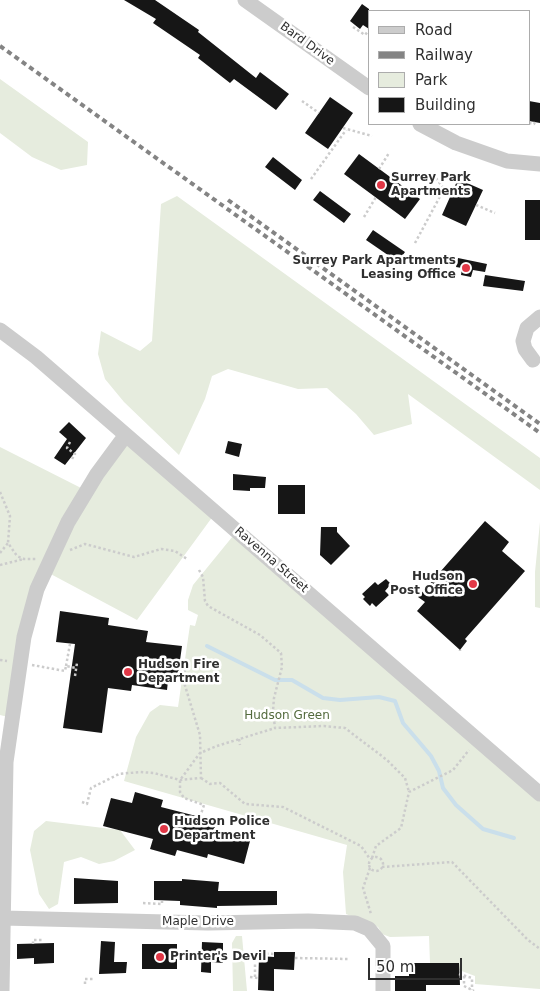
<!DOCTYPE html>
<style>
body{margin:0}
#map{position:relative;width:540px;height:991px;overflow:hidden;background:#fff;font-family:"DejaVu Sans",sans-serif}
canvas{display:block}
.legend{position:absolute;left:368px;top:10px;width:162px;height:115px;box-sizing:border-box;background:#fff;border:1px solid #acacac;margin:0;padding:6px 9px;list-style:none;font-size:15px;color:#2f2f2f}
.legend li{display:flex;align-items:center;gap:10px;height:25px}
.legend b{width:25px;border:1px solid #acacac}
.scale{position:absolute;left:368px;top:958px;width:94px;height:22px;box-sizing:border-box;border:2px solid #2f2f2f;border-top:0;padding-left:6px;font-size:15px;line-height:18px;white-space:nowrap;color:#2f2f2f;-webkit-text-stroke:4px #fff;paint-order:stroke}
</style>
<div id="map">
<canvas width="540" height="991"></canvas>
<ul class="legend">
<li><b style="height:6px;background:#ccc"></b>Road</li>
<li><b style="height:6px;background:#848484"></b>Railway</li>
<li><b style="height:14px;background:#e6ecde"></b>Park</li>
<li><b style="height:14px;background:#161616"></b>Building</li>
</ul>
<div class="scale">50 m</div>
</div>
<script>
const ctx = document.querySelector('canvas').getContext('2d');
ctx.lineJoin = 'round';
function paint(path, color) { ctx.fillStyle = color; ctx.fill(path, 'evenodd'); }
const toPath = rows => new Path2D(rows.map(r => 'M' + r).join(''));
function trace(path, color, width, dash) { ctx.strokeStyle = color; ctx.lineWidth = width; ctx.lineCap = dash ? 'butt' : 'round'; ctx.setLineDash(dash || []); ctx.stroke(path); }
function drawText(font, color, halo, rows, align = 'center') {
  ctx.font = font + ' "DejaVu Sans",sans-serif'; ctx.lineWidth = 5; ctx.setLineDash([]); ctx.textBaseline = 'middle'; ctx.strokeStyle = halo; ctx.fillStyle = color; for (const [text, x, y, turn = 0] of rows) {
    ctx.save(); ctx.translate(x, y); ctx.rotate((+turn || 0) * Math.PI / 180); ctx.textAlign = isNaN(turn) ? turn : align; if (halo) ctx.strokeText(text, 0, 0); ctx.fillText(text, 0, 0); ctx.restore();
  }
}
const green = toPath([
 [0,79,88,142,87,165,61,170,32,157,0,133],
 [177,196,540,458,540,490,408,394,412,424,374,435,356,414,327,388,298,389,228,369,212,376,205,399,179,455,124,402,105,379,98,354,101,331,140,351,152,341,161,204],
 [125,436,216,512,137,620,45,571,12,718,0,715,0,447,87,491],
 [540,522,540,608,535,607,535,572],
 [237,531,540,794,540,989,475,984,475,976,459,970,459,963,430,963,429,936,390,937,382,934,378,927,346,914,343,872,347,845,124,781,136,737,150,712,160,705,178,707,190,625,195,626,198,615,188,610,188,600,193,585],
 [46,821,120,830,135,850,114,861,99,864,81,857,64,862,58,904,49,909,39,894,30,850,34,831],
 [236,936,242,936,247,991,233,991,232,943]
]);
const stream = toPath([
 [207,646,275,680,292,680,323,698,340,700,379,697,395,701,403,723,431,756,439,771,443,788,456,805,483,829,514,838]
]);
const building = toPath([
 [124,0,155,0,199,30,198,32,256,78,260,72,289,94,276,110,234,79,230,83,198,58,200,55,153,23,156,19],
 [362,4,369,9,369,29,363,25,360,29,350,21],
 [330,97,353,113,328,149,305,133],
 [529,101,540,103,540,123,529,121],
 [359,154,420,199,405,219,344,174],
 [273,157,302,180,295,190,265,167],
 [458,179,483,190,466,226,442,215],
 [320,191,351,214,344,223,313,200],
 [525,200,540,200,540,240,525,240],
 [373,230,405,252,398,262,366,240],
 [458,258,487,264,485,272,473,270,471,277,461,275,462,268,456,267],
 [485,275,525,281,523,291,483,286],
 [69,422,86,438,65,465,54,458,67,439,59,432],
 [228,441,242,444,239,457,225,453],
 [233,474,266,477,265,488,250,488,250,491,233,490],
 [278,485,305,485,305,514,278,514],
 [485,521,509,542,502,551,525,571,465,639,467,641,460,650,417,611,425,602,418,597],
 [321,527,337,527,337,532,350,546,331,565,320,555],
 [386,579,391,584,385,591,389,595,376,607,372,603,370,606,363,599,365,597,362,594,375,582,378,585],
 [60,611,109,618,108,625,148,631,146,642,182,646,177,682,168,681,167,690,132,685,131,691,108,688,102,733,63,728,75,644,56,642],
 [135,792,163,800,161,807,204,818,202,824,215,827,213,831,250,841,244,864,208,854,207,858,177,850,175,856,150,849,153,839,103,826,111,798,132,803],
 [74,878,118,881,118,903,74,904],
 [182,879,219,882,218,891,277,891,277,905,217,906,217,908,180,905,180,901,154,900,154,881,182,881],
 [101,941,115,942,114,962,127,962,126,973,99,974],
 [202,942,223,943,223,963,211,962,211,973,201,972],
 [54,943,54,963,34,964,34,958,17,959,17,944],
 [142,944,177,944,177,969,142,969],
 [274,952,295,952,294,970,274,969,274,991,258,990,259,956,274,957],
 [409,963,459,963,460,985,426,985,426,991,395,991,395,976,409,976]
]);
const path = toPath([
 [353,27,365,35,369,30],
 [302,101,319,113],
 [529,123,534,124,535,122],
 [343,128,372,136],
 [379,169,389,153],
 [433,174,444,189],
 [311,179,346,130],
 [476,205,495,213],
 [364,217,376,197],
 [415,243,444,189,452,193],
 [70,442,67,448,75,454,72,459],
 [0,492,10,516,8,543],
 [70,550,85,544,134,557,161,549,175,551,187,559],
 [0,553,8,543,17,556,24,559,36,559],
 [0,565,24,559],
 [199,570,203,577,205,601,208,606,260,635,281,653,282,667,274,698,273,711,275,728,324,726,345,728,387,760,405,778,409,792],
 [460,650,460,651],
 [0,660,7,661],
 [32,665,65,671,66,666,76,668],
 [66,666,70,644],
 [75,676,77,663],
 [239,739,240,745],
 [201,778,210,784,220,783,245,804,283,807,361,846,370,859],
 [82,802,87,804,91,788,119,774,140,772,154,773,180,780,201,778,200,735,183,679,185,670,179,669],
 [200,817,204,805,184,798,180,792,180,780,200,753,217,746,275,728],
 '369 864a7 7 0 1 1 14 0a7 7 0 1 1-14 0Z',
 [372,858,376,846,401,828,409,792,453,770,469,750],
 [382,867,452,862,528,940,540,949],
 [370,868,363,888,371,914],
 [143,903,162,904,162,901],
 [33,944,33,940,43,940],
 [251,953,274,954],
 [295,958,349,959],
 [459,974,472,978,472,990],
 [464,976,464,986,474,991],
 [250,977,258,978],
 [255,977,255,953],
 [85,984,85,979,93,979]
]);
const minor = toPath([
 [245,0,369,88],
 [420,124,456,143,507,161,540,164],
 [0,330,36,357,540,794],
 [533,360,525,349,523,341,527,328,540,317],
 [3,918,208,923,308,921,355,923,369,929,383,946,383,991],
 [2,991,6,762,24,637,37,589,68,522,97,474,125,436]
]);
const rail = toPath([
 [0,46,540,433],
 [228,200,540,424]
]);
const markers = [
 [381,185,5,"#e13746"],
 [466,268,5,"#e13746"],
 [473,584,5,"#e13746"],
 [128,672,5,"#e13746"],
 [164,829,5,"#e13746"],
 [160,957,5,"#e13746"]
];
const streetNames = [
 ["Bard Drive",307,44,36],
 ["Ravenna Street",271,560,41],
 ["Maple Drive",198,922]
];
const poiNames = [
 ["Surrey Park",391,178],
 ["Apartments",391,192],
 ["Surrey Park Apartments",456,261,"right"],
 ["Leasing Office",456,275,"right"],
 ["Hudson",463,577,"right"],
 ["Post Office",463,591,"right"],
 ["Hudson Fire",138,665],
 ["Department",138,679],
 ["Hudson Police",174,822],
 ["Department",174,836],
 ["Printer's Devil",170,957]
];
const parkNames = [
 ["Hudson Green",287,716]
];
paint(green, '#e6ecde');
trace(stream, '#cadfeb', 4);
paint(building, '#161616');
trace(path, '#ccc', 2.5, [2.5, 2.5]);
trace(minor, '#ccc', 15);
trace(rail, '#848484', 4, [5, 4]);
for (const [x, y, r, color] of markers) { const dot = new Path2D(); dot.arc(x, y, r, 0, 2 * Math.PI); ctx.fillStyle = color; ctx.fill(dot); trace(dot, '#fff', 2); }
drawText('12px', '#2f2f2f', '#fff', streetNames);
drawText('bold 12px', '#2f2f2f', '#fff', poiNames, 'left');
drawText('12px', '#536a3d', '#fff', parkNames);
</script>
